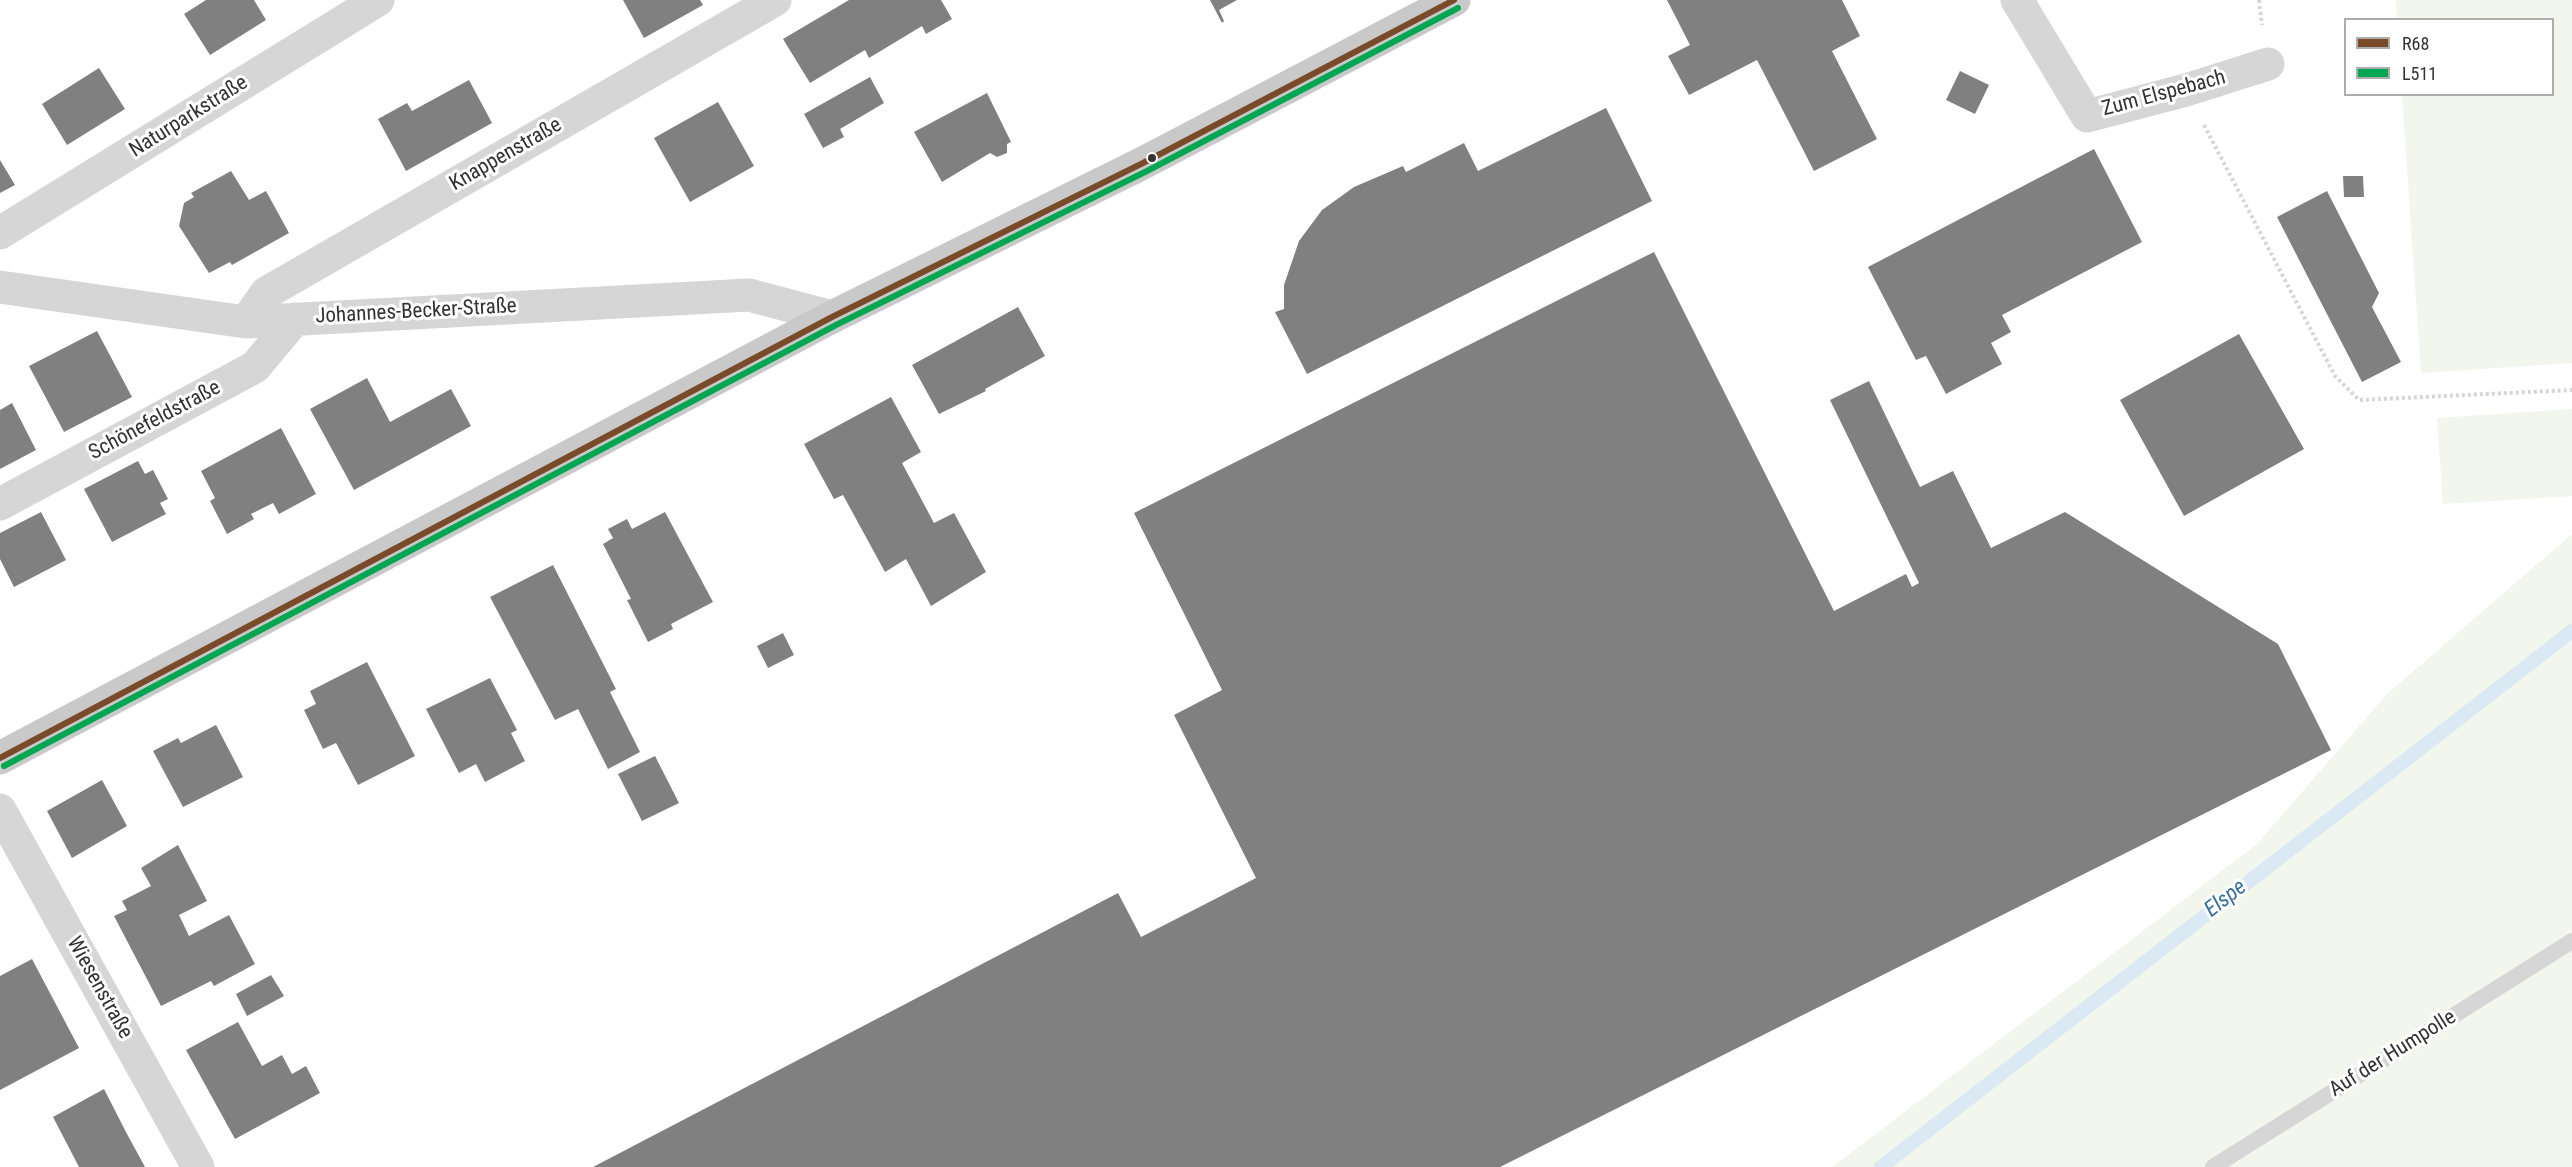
<!DOCTYPE html>
<meta charset="utf-8">
<style>
body{margin:0}
#map{position:relative;width:2572px;height:1167px;overflow:hidden;background:#fff;font-family:"Roboto Condensed",sans-serif}
canvas{display:block}
.legend{position:absolute;left:2344px;top:18px;width:210px;height:78px;box-sizing:border-box;background:#fff;border:2px solid #adadad;margin:0;padding:8px 10px;list-style:none;font-size:18px;color:#323232}
.legend li{display:flex;align-items:center;gap:12px;height:30px}
.legend b{width:30px;border:2px solid #adadad}
</style>
<div id="map">
<canvas width="2572" height="1167"></canvas>
<ul class="legend">
<li><b style="height:8px;background:#7a4b2a"></b>R68</li>
<li><b style="height:8px;background:#00a651"></b>L511</li>
</ul>
</div>
<script>
const ctx = document.querySelector('canvas').getContext('2d');
ctx.lineJoin = 'round';
function paint(path, color) { ctx.fillStyle = color; ctx.fill(path, 'evenodd'); }
const toPath = rows => new Path2D(rows.map(r => 'M' + r).join(''));
function trace(path, color, width, dash) { ctx.strokeStyle = color; ctx.lineWidth = width; ctx.lineCap = dash ? 'butt' : 'round'; ctx.setLineDash(dash || []); ctx.stroke(path); }
function drawText(font, color, halo, rows, align = 'center') {
  ctx.font = font + ' "Roboto Condensed",sans-serif'; ctx.lineWidth = 6; ctx.setLineDash([]); ctx.textBaseline = 'middle'; ctx.strokeStyle = halo; ctx.fillStyle = color; for (const [text, x, y, turn = 0] of rows) {
    ctx.save(); ctx.translate(x, y); ctx.rotate((+turn || 0) * Math.PI / 180); ctx.textAlign = isNaN(turn) ? turn : align; if (halo) ctx.strokeText(text, 0, 0); ctx.fillText(text, 0, 0); ctx.restore();
  }
}
const green = toPath([
 [2396,0,2572,0,2572,363,2421,373,2402,95,2552,94,2552,20,2397,19],
 [2572,409,2572,496,2443,504,2437,418],
 [2572,534,2572,1167,1832,1167,2256,845,2387,694]
]);
const stream = toPath([
 [1881,1167,2572,631]
]);
const building = toPath([
 [206,0,254,0,266,20,210,55,184,14],
 [623,0,700,0,703,5,644,38],
 [849,0,941,0,952,19,926,34,922,26,869,58,865,50,810,83,783,39],
 [1210,0,1237,0,1219,10,1224,21,1222,23],
 [1667,0,1842,0,1860,36,1832,51,1877,139,1814,171,1757,60,1689,95,1668,56,1690,45],
 [99,68,125,109,67,145,42,104],
 [1960,71,1989,85,1975,114,1946,100],
 [870,77,884,103,840,129,844,137,823,148,804,114],
 [469,80,492,123,406,171,378,119,407,103,412,111],
 [987,93,1011,142,1007,144,1007,153,997,157,990,153,942,182,914,132],
 [718,102,754,166,690,202,654,138],
 [1606,108,1652,201,1307,374,1275,312,1284,309,1284,285,1299,241,1322,210,1354,187,1403,166,1406,172,1464,143,1478,171],
 [2094,149,2142,242,2002,315,2011,332,1991,343,2002,364,1946,394,1926,356,1916,360,1868,267],
 [0,160,15,185,0,193],
 [231,171,249,200,266,191,289,233,232,265,230,262,209,273,179,226,184,203,194,197,191,193],
 [2343,176,2363,176,2364,197,2344,197],
 [2327,191,2379,293,2372,307,2401,362,2362,382,2277,217],
 [1654,252,1834,611,1906,574,1912,587,1919,583,1830,400,1869,381,1920,487,1953,471,1991,548,2065,512,2278,644,2331,750,1500,1167,593,1167,1118,893,1141,937,1256,878,1174,715,1222,690,1134,513],
 [1018,307,1045,356,985,389,986,391,939,414,912,365],
 [97,331,132,397,64,432,29,366],
 [2239,334,2304,449,2184,516,2120,400],
 [367,378,390,422,451,389,471,426,354,490,310,409],
 [891,397,921,452,902,463,934,523,954,513,986,572,931,606,906,559,885,572,843,495,834,499,804,444],
 [12,403,36,450,0,469,0,410],
 [281,428,316,494,279,514,273,503,251,514,254,519,227,534,210,501,215,498,201,471],
 [138,461,145,474,153,470,168,499,160,503,166,514,112,542,84,489],
 [41,512,66,560,14,587,0,559,0,533],
 [665,512,713,602,671,624,673,629,648,642,627,600,631,599,603,544,613,538,608,529,627,519,632,529],
 [553,565,616,689,610,692,640,752,608,769,578,709,555,720,490,597],
 [783,633,794,655,768,668,757,646],
 [367,662,415,756,358,785,336,743,323,749,304,710,316,704,310,691],
 [490,678,517,730,511,733,525,761,485,782,476,764,459,773,426,709],
 [216,725,243,777,183,807,153,751,178,738,181,743],
 [655,756,679,803,642,821,618,774],
 [102,780,127,826,72,858,47,811],
 [178,845,207,901,179,915,189,936,229,915,255,964,214,986,211,981,161,1006,114,916,127,910,122,901,151,886,141,868],
 [32,959,79,1048,0,1090,0,976],
 [271,975,284,996,247,1016,236,994],
 [238,1022,262,1066,282,1055,292,1074,306,1066,320,1093,235,1139,186,1050],
 [104,1089,127,1134,145,1167,79,1167,53,1117]
]);
const path = toPath([
 [2259,0,2262,25],
 [2204,125,2335,376,2359,400,2572,390]
]);
const service = toPath([
 [2213,1167,2572,941]
]);
const minor = toPath([
 [2017,0,2087,116,2186,90,2268,64],
 [0,233,378,0],
 [0,287,246,322,749,295,832,317],
 [246,322,266,293,775,0],
 [0,504,255,367,295,319],
 [0,810,198,1167]
]);
const primary = toPath([
 [0,758,832,317,1143,163,1454,0]
]);
const bus1 = toPath([
 [0,758,832,317,1143,163,1454,0]
]);
const bus2 = toPath([
 [4,766,836,325,1147,171,1458,8]
]);
const markers = [
 [1152,158,5,"#323232"]
];
const streetNames = [
 ["Zum Elspebach",2164,94,-15],
 ["Naturparkstraße",189,117,-32],
 ["Knappenstraße",506,155,-30],
 ["Johannes-Becker-Straße",416,312,-3],
 ["Schönefeldstraße",155,421,-28],
 ["Wiesenstraße",99,988,61],
 ["Auf der Humpolle",2393,1054,-32]
];
const waterNames = [
 ["Elspe",2226,899,-38]
];
paint(green, '#f2f6ed');
trace(stream, '#dae9f4', 14);
paint(building, '#808080');
trace(path, '#d6d6d6', 4, [3, 3]);
trace(service, '#d6d6d6', 16);
trace(minor, '#d6d6d6', 33);
trace(primary, '#c9c9c9', 33);
trace(bus1, '#7a4b2a', 6);
trace(bus2, '#00a651', 6);
for (const [x, y, r, color] of markers) { const dot = new Path2D(); dot.arc(x, y, r, 0, 2 * Math.PI); ctx.fillStyle = color; ctx.fill(dot); trace(dot, '#fff', 2); }
drawText('21px', '#323232', '#fff', streetNames);
drawText('italic 22px', '#376e9c', '#fff', waterNames);
</script>
